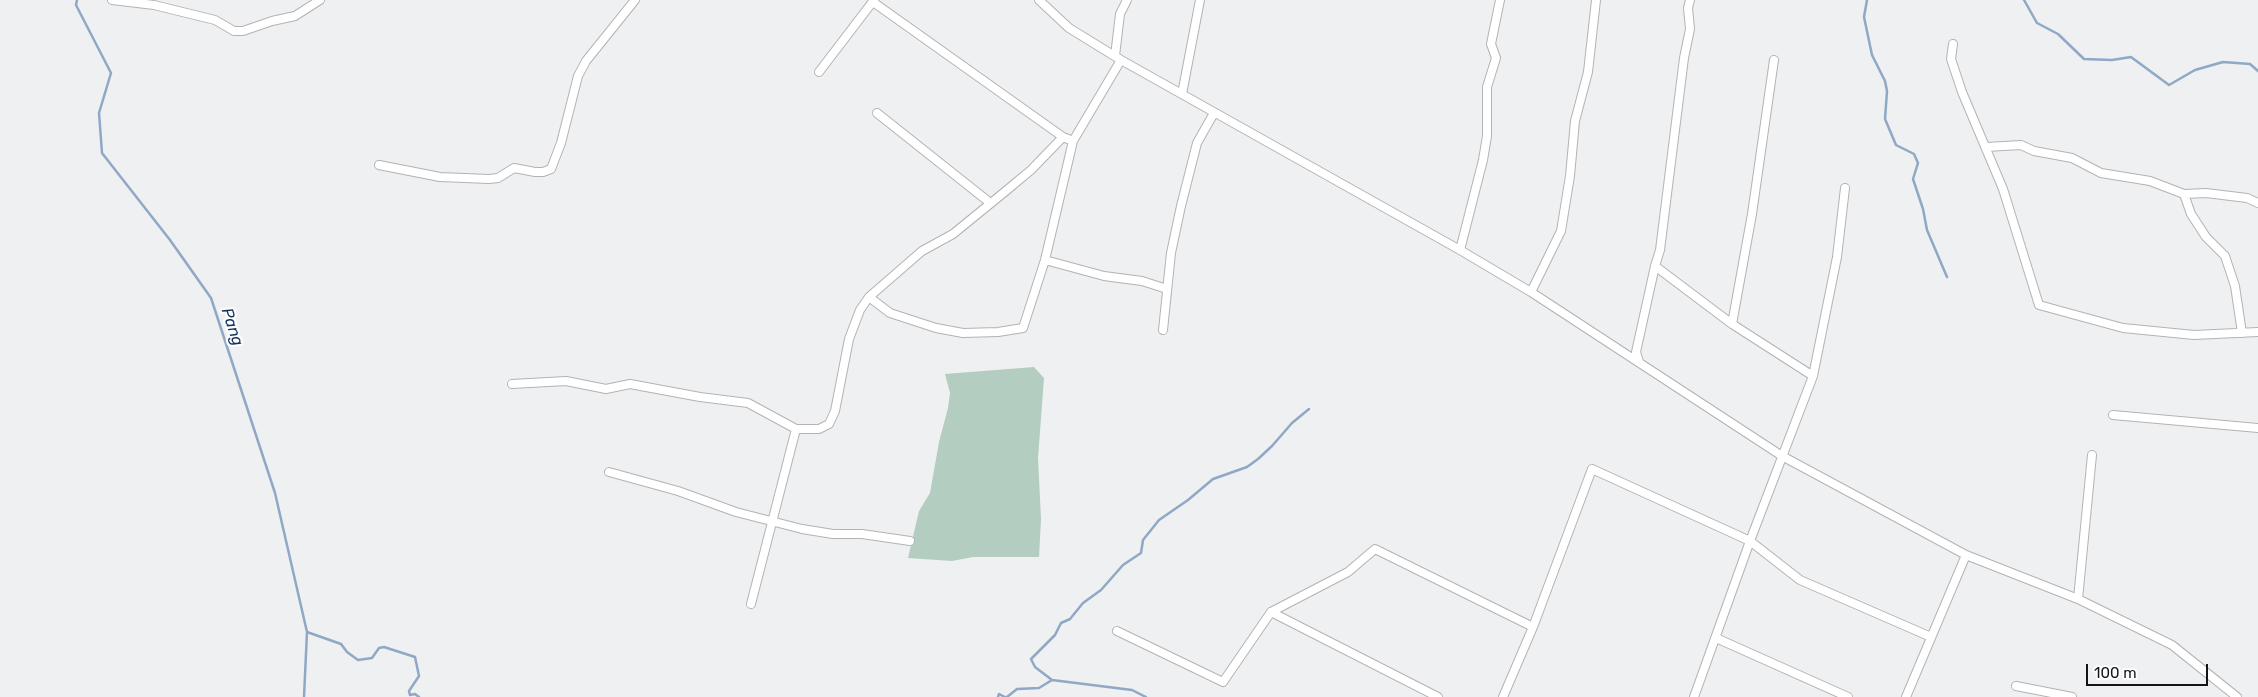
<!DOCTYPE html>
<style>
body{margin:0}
#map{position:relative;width:2258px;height:697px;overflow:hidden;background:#eff0f1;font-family:Rubik,sans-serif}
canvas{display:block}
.scale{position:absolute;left:2086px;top:664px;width:122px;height:22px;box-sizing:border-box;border:2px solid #141415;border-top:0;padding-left:6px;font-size:15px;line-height:18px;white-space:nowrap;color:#141415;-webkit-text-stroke:4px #fdfdff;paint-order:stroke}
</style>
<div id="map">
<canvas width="2258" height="697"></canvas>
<div class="scale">100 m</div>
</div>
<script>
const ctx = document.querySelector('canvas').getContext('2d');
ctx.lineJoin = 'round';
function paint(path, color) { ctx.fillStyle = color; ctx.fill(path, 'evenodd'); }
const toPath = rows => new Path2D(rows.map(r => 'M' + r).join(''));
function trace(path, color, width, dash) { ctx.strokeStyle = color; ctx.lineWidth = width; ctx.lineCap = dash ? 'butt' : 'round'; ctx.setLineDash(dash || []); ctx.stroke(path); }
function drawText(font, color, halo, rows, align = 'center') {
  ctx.font = font + ' Rubik,sans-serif'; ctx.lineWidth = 4.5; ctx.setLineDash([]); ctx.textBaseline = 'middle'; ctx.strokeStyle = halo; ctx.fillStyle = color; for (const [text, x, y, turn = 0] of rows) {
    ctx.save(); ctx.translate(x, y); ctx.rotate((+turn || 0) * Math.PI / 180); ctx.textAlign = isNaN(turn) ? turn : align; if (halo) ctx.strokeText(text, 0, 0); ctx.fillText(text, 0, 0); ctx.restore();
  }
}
const green = toPath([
 [1034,367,1044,378,1038,458,1041,519,1039,557,973,557,952,561,908,558,919,511,930,493,939,442,948,408,950,393,945,374]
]);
const stream = toPath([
 [77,0,76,5,111,73,99,113,102,153,170,240,211,298,275,493,307,632,304,697],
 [1867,0,1864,17,1872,55,1885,81,1887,91,1885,119,1896,145,1914,154,1918,163,1913,179,1923,209,1927,230,1947,277],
 [2024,0,2037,23,2058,34,2084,59,2112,60,2131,57,2169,85,2195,70,2223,62,2250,64,2258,71],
 [307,632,341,644,347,652,358,660,372,658,379,648,384,647,415,657,419,676,409,691,410,695,415,694,419,697],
 [1052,680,1035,667,1031,659,1055,635,1061,623,1070,619,1083,603,1101,590,1123,565,1141,553,1143,540,1159,520,1188,500,1213,479,1247,467,1258,459,1272,446,1292,423,1309,409],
 [998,697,999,694,1005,697],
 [1007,697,1017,689,1039,688,1052,680,1132,690,1146,697]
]);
const minor = toPath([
 [112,0,154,5,215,20,234,31,243,31,272,21,295,16,320,0],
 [1039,0,1069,28,1121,60,1460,250,1531,292,1782,456,1966,555,2078,599,2172,645,2237,697],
 [873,2,1063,137],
 [1953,44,1951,59,1962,92,2003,189,2039,305,2123,328,2194,335,2258,332],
 [1115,56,1120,14,1127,0],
 [819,72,874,0],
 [1182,94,1200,0],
 [877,113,989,202],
 [1986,147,2021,145,2034,151,2072,158,2101,173,2150,181,2184,194,2206,193,2247,198,2258,203],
 [379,165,440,177,489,179,498,178,514,168,535,172,543,172,551,169,561,143,578,76,586,61,635,0],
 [2184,194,2191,214,2206,237,2225,256,2235,286,2242,333],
 [1460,250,1483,160,1487,136,1487,87,1496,58,1491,44,1500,0],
 [1045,260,1104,276,1142,281,1167,289],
 [1655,266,1732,324,1813,376],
 [1531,292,1561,231,1570,176,1575,121,1588,72,1596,0],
 [869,297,890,313,936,328,963,333,998,332,1023,328,1045,260,1073,141,1121,60],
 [1732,324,1752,214,1774,60],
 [1163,330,1171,253,1181,206,1197,143,1214,113],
 [1639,362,1636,352,1655,266,1660,250,1684,58,1690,29,1688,8,1690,0],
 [512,384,566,381,606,389,630,384,700,397,748,403,796,429,819,429,829,424,835,411,849,339,860,310,869,297,922,251,953,234,1007,190,1031,170,1063,137,1073,141],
 [2113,415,2258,428],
 [609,472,678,491,736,512,802,529,833,534,862,534,910,541],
 [2078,599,2092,455],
 [751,604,796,429],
 [1271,612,1438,697],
 [1117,631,1223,682,1271,612,1348,572,1375,549,1533,627],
 [1716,638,1848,697],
 [2016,686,2072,697],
 [1503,697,1533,627,1592,469,1750,541,1800,580,1931,637],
 [1694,697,1750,541,1813,376,1837,257,1845,188],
 [1906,697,1966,555]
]);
const waterNames = [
 ["Pang",232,327,72]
];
paint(green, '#b3cdc0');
trace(stream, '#8fa8c5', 2.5);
trace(minor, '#b3b3b5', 10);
trace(minor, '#fff', 8);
drawText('italic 16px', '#11365d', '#fdfdff', waterNames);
</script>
